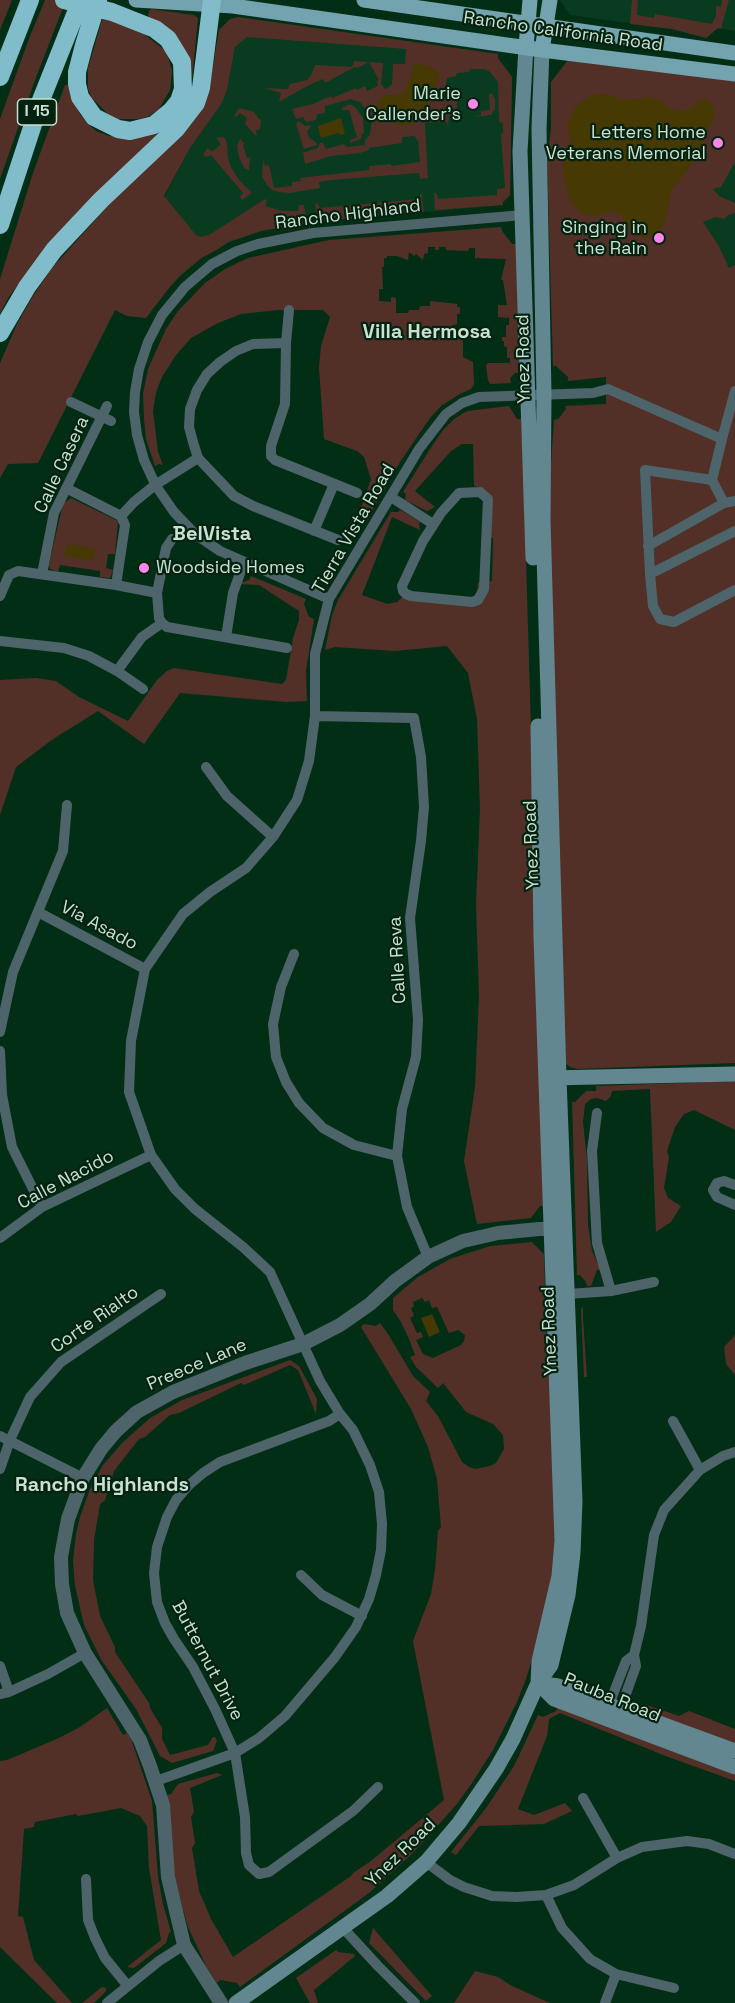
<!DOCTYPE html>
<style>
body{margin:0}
canvas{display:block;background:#022e16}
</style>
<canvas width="735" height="2003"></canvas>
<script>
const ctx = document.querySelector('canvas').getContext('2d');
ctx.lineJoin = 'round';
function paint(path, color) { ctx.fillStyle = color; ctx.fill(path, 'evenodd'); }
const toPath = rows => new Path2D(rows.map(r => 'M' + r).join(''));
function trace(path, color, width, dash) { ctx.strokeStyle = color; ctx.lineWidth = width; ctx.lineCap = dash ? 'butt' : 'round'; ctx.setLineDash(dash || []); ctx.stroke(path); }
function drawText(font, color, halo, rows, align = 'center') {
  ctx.font = font + ' "Space Grotesk",sans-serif'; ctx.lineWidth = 4.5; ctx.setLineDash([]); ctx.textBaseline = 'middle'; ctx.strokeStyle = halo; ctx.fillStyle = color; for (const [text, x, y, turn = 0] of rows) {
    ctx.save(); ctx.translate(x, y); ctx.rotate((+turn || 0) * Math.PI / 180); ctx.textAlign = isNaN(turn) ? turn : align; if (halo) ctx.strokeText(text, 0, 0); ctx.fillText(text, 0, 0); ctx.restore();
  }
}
const built = toPath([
 [560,0,735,0,735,31,718,28,706,38,672,29,570,15],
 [251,34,498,54,498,58,512,77,510,195,503,202,503,205,315,222,261,231,228,243,200,259,158,210,190,148,222,103,227,90,235,47],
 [735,156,735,265,729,268,719,246,703,222,705,195]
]);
const green = toPath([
 [0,0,12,0,0,30],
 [45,0,66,0,35,80,0,179,0,119,30,36],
 [632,0,638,0,637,15,654,18,655,14,661,15,712,24,716,15,716,6,721,7,722,0,729,0,721,29,718,28,706,38,672,29,630,24],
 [151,9,194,15,198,18,192,79,188,59,148,16,149,11],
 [103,17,140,31,167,52,172,71,170,90,159,109,149,116,139,119,118,119,108,114,92,98,88,89,88,68],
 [238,17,498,54,498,58,512,77,510,195,503,202,503,205,435,210,434,193,437,194,438,199,497,195,497,189,505,188,501,134,503,133,503,123,499,122,498,82,489,71,483,69,470,69,469,72,457,73,456,76,447,78,444,97,457,97,457,116,449,117,448,128,447,122,425,123,428,178,420,179,419,173,331,180,319,182,320,188,290,193,278,192,271,189,267,185,262,176,263,159,265,166,269,165,274,188,292,186,292,182,301,181,300,178,369,170,369,166,391,164,391,166,420,162,418,140,416,139,415,136,402,137,402,143,369,148,369,150,360,153,331,156,305,164,303,153,318,148,320,143,323,143,326,149,344,144,347,147,365,145,365,140,370,135,372,117,360,102,351,99,325,106,325,113,317,114,316,120,306,122,303,117,296,119,292,109,313,104,331,96,332,98,356,88,357,90,365,86,367,91,378,86,377,81,379,80,369,62,357,68,355,67,325,83,323,79,311,84,279,102,281,93,265,88,288,89,290,84,307,80,311,75,315,65,352,67,354,61,383,63,381,84,385,89,387,88,392,84,393,64,405,64,406,49,247,37,235,47,227,90,222,103,190,148,164,196,196,235,201,237,209,235,265,199,267,201,265,206,283,211,298,211,299,205,304,205,307,223,261,231,228,242,218,249,200,259,180,276,169,288,146,318,127,316,115,310,38,463,8,464,0,478,0,363,17,324,33,296,52,268,208,95,219,30,230,19],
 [568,60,735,81,735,162,721,187,713,189,719,196,735,203,735,213,728,215,724,219,716,217,703,222,719,246,729,268,735,265,735,1063,577,1069,570,1067,565,1063,547,520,554,420,558,419,566,409,565,406,606,404,606,377,568,381,568,377,556,366,553,366,547,160,551,128,551,82],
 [65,85,68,85,70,90,80,114,87,123,96,131,109,136,133,139,154,134,165,128,44,250,8,298,0,314,0,279,33,173],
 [489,94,492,94,495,99,495,109,491,115,473,117,481,115,481,111,490,110],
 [350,104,355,107,363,118,364,133,361,134,362,137,359,140,350,143,350,140,357,137,349,110,343,110,342,108],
 [239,108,254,112,259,119,261,119,260,129,256,130,257,137,245,124,247,118,240,113,236,117,234,116],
 [299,121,305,126,310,125,311,127,307,131,309,138,316,142,317,145,304,149,296,124],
 [222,137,225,138,227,144,228,158,231,167,239,180,252,193,242,200,240,197,243,193,211,155,206,157,203,154,208,148,212,152,221,144,216,138],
 [240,139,245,144,243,145,247,158,250,158,249,170,244,168,239,157,237,146],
 [421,192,424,212,318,221,315,205,317,202,320,208,419,199],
 [501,227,502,231,512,244,517,244,520,369,519,373,515,373,510,378,511,383,490,384,488,380,486,366,488,363,510,363,510,358,507,358,507,347,504,346,504,341,502,341,502,337,506,337,506,325,509,325,509,318,498,317,498,305,507,305,503,280,501,280,506,259,475,258,475,248,469,248,468,251,446,250,446,247,439,247,439,250,435,250,435,247,428,247,428,253,424,254,423,260,416,254,414,256,409,252,408,260,397,256,387,256,387,258,384,258,384,267,382,267,383,289,379,289,379,301,391,302,391,297,396,298,396,313,408,313,409,310,419,310,420,306,430,306,430,301,457,304,457,307,460,307,460,314,457,314,457,324,452,325,452,338,463,338,463,357,473,362,474,384,471,389,460,394,441,406,430,418,400,462,365,523,357,519,371,479,364,457,357,451,324,439,319,367,321,346,330,317,323,310,278,310,241,314,218,323,191,338,176,355,162,377,156,392,153,411,158,452,163,465,159,464,155,466,146,439,144,419,143,394,148,369,166,329,178,311,205,283,225,269,248,258,329,240],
 [509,406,517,419,521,419,524,492,545,1206,540,1206,531,1218,477,1224,464,1161,475,1087,479,996,476,904,480,809,477,719,468,673,447,646,395,651,335,647,325,650,332,615,338,600,391,512,398,512,400,510,404,512,420,522,419,524,420,530,392,517,362,595,387,604,397,602,410,590,415,592,472,598,477,592,478,582,492,581,493,538,489,537,491,506,479,488,474,486,473,444,462,444,451,451,415,491,435,507,427,511,405,500,406,494,403,492,430,449,443,430,454,419,467,411],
 [71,498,118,521,115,554,108,554,106,568,113,570,110,578,100,577,100,571,60,565,58,572,50,569,49,564,63,504],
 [251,576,306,599,304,604,309,617,314,619,306,671,307,701,286,702,180,693,144,744,98,711,53,739,16,767,0,815,0,680,36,678,56,681,79,697,128,721,157,680,167,671,174,668,282,684,286,680,293,638,299,620,299,611,259,585,239,584,240,580,244,582,249,580],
 [735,1081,735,1130,694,1110,684,1114,675,1127,667,1151,669,1157,664,1188,668,1198,681,1206,671,1222,656,1232,650,1089,612,1091,611,1096,606,1101,597,1098,591,1099,585,1104,583,1122,587,1159,588,1225,592,1251,601,1270,597,1270,591,1286,587,1286,586,1282,580,1275,577,1275,572,1102,575,1102,586,1091,596,1091,596,1086],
 [532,1242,544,1254,547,1353,552,1353,556,1509,554,1565,544,1619,526,1679,517,1702,493,1750,472,1783,457,1804,413,1853,369,1893,240,1987,237,1983,220,1980,217,1983,206,1966,188,1927,175,1880,167,1795,171,1794,178,1784,217,1773,222,1775,190,1788,194,1812,191,1817,195,1843,192,1848,199,1891,211,1919,233,1957,351,1876,353,1873,371,1861,444,1800,413,1641,431,1594,435,1570,438,1531,441,1527,437,1479,428,1447,411,1409,361,1327,364,1324,376,1326,380,1323,388,1334,413,1376,430,1392,426,1401,438,1416,462,1462,469,1467,475,1469,490,1466,496,1463,504,1449,503,1435,493,1424,466,1412,443,1383,438,1388,416,1367,410,1357,415,1355,409,1339,401,1322,393,1310,393,1298,418,1277,450,1259,490,1246],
 [422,1298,425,1302,429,1300,432,1308,437,1307,449,1333,458,1330,465,1335,464,1341,461,1345,433,1358,423,1354,416,1340,423,1337,421,1332,417,1333,410,1318,414,1316,411,1308,414,1306,413,1302],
 [583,1307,583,1318,587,1377,584,1377,581,1310],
 [735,1335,735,1375,726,1364,724,1347],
 [290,1360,299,1366,317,1399,316,1414,298,1370,290,1365,244,1385,241,1383,179,1413,170,1415,145,1437,139,1439,114,1471,105,1500,100,1504,94,1540,93,1580,100,1616,115,1647,115,1652,149,1703,150,1708,162,1728,162,1739,170,1755,208,1745,213,1737,215,1737,217,1741,213,1751,172,1763,160,1756,136,1709,102,1661,84,1625,75,1586,73,1561,76,1534,80,1517,90,1489,103,1465,122,1443,150,1418,182,1400],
 [566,1675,572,1679,607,1693,602,1695,565,1681],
 [647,1705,679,1716,689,1711,735,1729,735,1747,639,1712],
 [558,1706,735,1773,735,1781,663,1755,560,1713,549,1719,547,1736,518,1809,534,1815,565,1803,572,1811,544,1824,479,1826,456,1855,451,1852,486,1808,514,1766,538,1715,543,1717,556,1711],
 [107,1708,123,1735,127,1733,131,1739,152,1801,158,1877,163,1904,171,1932,169,1933,166,1943,134,1968,127,1967,161,1940,149,1868,147,1826,140,1816,121,1808,78,1816,76,1814,35,1822,34,1827,24,1829,18,1916,23,1917,34,1960,72,2003,57,2003,0,1947,0,1761,7,1760,59,1738,80,1727],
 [373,1928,432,1996,426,2001,369,1943],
 [336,1950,338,1952,354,1954,355,1956,314,1990,318,2003,310,2003,296,1978],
 [475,1971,498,1977,512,1986,550,2003,454,2003],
 [102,1987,106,1988,106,1991,94,2003,82,2003]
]);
const water = toPath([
 [417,63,433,68,439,73,439,80,431,94,425,113,409,125,399,125,387,120,380,112,377,104,383,96,400,94,406,89,413,67],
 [595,94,606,94,625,100,650,97,660,100,671,109,680,111,687,110,703,99,707,99,714,108,715,115,693,163,672,189,665,222,662,228,652,236,646,238,636,235,631,232,623,217,615,211,610,211,597,216,587,215,581,213,571,202,565,182,563,166,571,144,567,126,568,121,574,109,583,100],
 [341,118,345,134,340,135,339,133,321,138,318,126],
 [67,544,95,548,93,560,65,556],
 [432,1314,440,1332,429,1337,421,1318]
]);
const minor = toPath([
 [289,310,286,343,285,404,271,446,271,456,275,460,357,493],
 [286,343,253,344,236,351,220,362,207,374,197,390,190,409,189,427,193,442,198,458,234,496,253,506,338,540],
 [71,402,111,421],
 [722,439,735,391],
 [712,480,724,503,735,501],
 [66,488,121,516],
 [480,492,488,499,484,589,478,600,472,602,411,596,406,594,403,591,402,586,423,541,441,513,459,493,480,492],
 [391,497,433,524],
 [121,516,134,502,155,485,198,458],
 [314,531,334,484],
 [172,539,166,548,157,593,159,618,162,623,167,627,287,648],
 [648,546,724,503],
 [42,574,54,513,107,406],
 [650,574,735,531],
 [116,585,125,525,121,516],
 [0,596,9,575,18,571,116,585,157,593],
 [329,599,220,551,195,534,174,512,156,486,144,460,137,435,134,412,135,392,139,369,148,342,162,315,185,287,212,264,237,251,258,244,313,233,523,215],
 [226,637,233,593,244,562],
 [0,641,64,648,89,656,117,671,143,689],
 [117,671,142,637,162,623],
 [315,716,414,718,421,757,424,807,421,841,410,918,418,1020,416,1057,402,1109,397,1156,407,1207,428,1257],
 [206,767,227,796,273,837],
 [38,912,145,969],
 [294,954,281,987,273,1024,276,1057,286,1082,299,1103,323,1128,354,1145,397,1156],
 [0,1032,13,972,63,851,67,805],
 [0,1051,2,1095,12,1147,42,1207],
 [597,1113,592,1151,597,1243,611,1291],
 [735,1185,724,1181,717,1183,713,1190,717,1197,735,1205],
 [0,1238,42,1207,151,1155],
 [568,1294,611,1291,654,1282],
 [340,1414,329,1421,220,1462,203,1473,189,1485,176,1500,167,1517,157,1547,154,1573,157,1602,165,1623,174,1639,193,1667,215,1709,235,1753,245,1817,246,1853,249,1865,259,1874,269,1872,353,1811,378,1787],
 [673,1421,700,1470],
 [0,1436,83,1478],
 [0,1469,10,1440,30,1397,61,1362,161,1294],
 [301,1575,322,1595,362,1616],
 [0,1666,9,1692],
 [0,1694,9,1692,48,1674,85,1653],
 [607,1710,626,1661,634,1655],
 [619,1713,636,1666,634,1655,641,1626,654,1535,664,1510,700,1470,723,1456,735,1452],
 [156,1781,235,1753,259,1738,285,1716,335,1657,356,1627,369,1599,376,1575,381,1550,382,1524,379,1492,370,1465,353,1430,340,1414,320,1381,270,1272,243,1247,195,1209,175,1189,151,1155,129,1092,131,1041,145,969,183,914,210,892,246,868,273,837,297,800,309,761,315,716,315,654,329,599,419,449,446,414,462,403,479,397,593,393,608,389,722,439,712,480,645,470,650,574,653,606,660,619,674,622,735,590],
 [583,1798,617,1858],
 [426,1862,450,1880,464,1887,492,1896,516,1897,546,1895,574,1885,617,1858,642,1847,687,1841,709,1844,735,1854],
 [86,1879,88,1920,95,1938,105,1958,127,1985],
 [546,1895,562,1928,590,1959,616,1974,674,1988],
 [344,1929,378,1966,415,2003],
 [107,2003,159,1961,184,1945],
 [605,2003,616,1974]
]);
const tertiary = toPath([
 [221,2003,184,1945,168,1877,163,1805,150,1766,140,1740,85,1653,67,1613,62,1584,61,1557,68,1519,83,1478,101,1449,116,1431,137,1412,173,1392,245,1363,303,1344,340,1325,370,1304,395,1281,428,1257,463,1241,498,1233,539,1229,562,1229]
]);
const secondary = toPath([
 [526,47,520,151,533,558],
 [538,726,541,938,562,1541,559,1576,539,1661,538,1683],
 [550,1078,735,1074],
 [538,1683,554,1699,735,1767],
 [538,1683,558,1686,735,1751],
 [236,2003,387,1896,426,1862,459,1823,496,1769,513,1739,538,1683,551,1665,568,1595,573,1553,575,1501,559,1078,543,520,544,395,539,129,542,50]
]);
const primary = toPath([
 [136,0,233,6,542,50,735,74],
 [364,0,735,53],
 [526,47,530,0],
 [542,50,550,0]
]);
const motorway = toPath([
 [64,0,112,12,155,29,168,39,182,62,183,89,179,101,171,111,154,125,130,131,118,129,94,117,80,97,77,84,77,72,84,45,98,0],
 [0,77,30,0],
 [0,225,41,100,81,0],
 [0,333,27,287,54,250,101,200,176,129,196,103,201,88,212,0]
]);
const markers = [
 [473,104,6,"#fb87e6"],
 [718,143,6,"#fb87e6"],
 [659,238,6,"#fb87e6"],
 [144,568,6,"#fb87e6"]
];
const shields = [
 [37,112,39]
];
const shieldNames = [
 ["I 15",37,112]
];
const streetNames = [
 ["Rancho California Road",563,32,8],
 ["Rancho Highland",348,215,-7],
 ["Ynez Road",524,359,-91],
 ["Calle Casera",62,465,-65],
 ["Tierra Vista Road",354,529,-60],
 ["Ynez Road",532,845,-92],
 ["Via Asado",99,926,28],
 ["Calle Reva",398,960,-93],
 ["Calle Nacido",66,1180,-28],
 ["Corte Rialto",95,1320,-35],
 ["Ynez Road",550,1331,-92],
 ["Preece Lane",197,1365,-23],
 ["Butternut Drive",207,1661,62],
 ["Pauba Road",612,1698,22],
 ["Ynez Road",401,1853,-44]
];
const poiNames = [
 ["Marie",461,94],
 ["Callender's",461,115],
 ["Letters Home",706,133],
 ["Veterans Memorial",706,154],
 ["Singing in",647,228],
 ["the Rain",647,249],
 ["Woodside Homes",156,568,"left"]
];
const neighbourhoodNames = [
 ["Villa Hermosa",427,333],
 ["BelVista",212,535],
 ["Rancho Highlands",102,1486]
];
paint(built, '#083b1f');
paint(green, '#523028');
paint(water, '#463904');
trace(minor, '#4d646a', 10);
trace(tertiary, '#4d646a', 14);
trace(secondary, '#628790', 15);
trace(primary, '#72a3ae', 15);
trace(motorway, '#80bcca', 18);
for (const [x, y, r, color] of markers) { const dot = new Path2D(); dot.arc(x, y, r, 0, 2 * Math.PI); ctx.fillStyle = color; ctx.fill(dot); trace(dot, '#032210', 2); }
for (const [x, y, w] of shields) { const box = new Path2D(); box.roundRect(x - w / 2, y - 13, w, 26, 4.5); ctx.fillStyle = '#032210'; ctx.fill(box); trace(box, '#cae0d0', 1.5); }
drawText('bold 16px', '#cae0d0', null, shieldNames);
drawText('18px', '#cae0d0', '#032210', streetNames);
drawText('18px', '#cae0d0', '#032210', poiNames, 'right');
drawText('bold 20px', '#cae0d0', '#032210', neighbourhoodNames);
</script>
